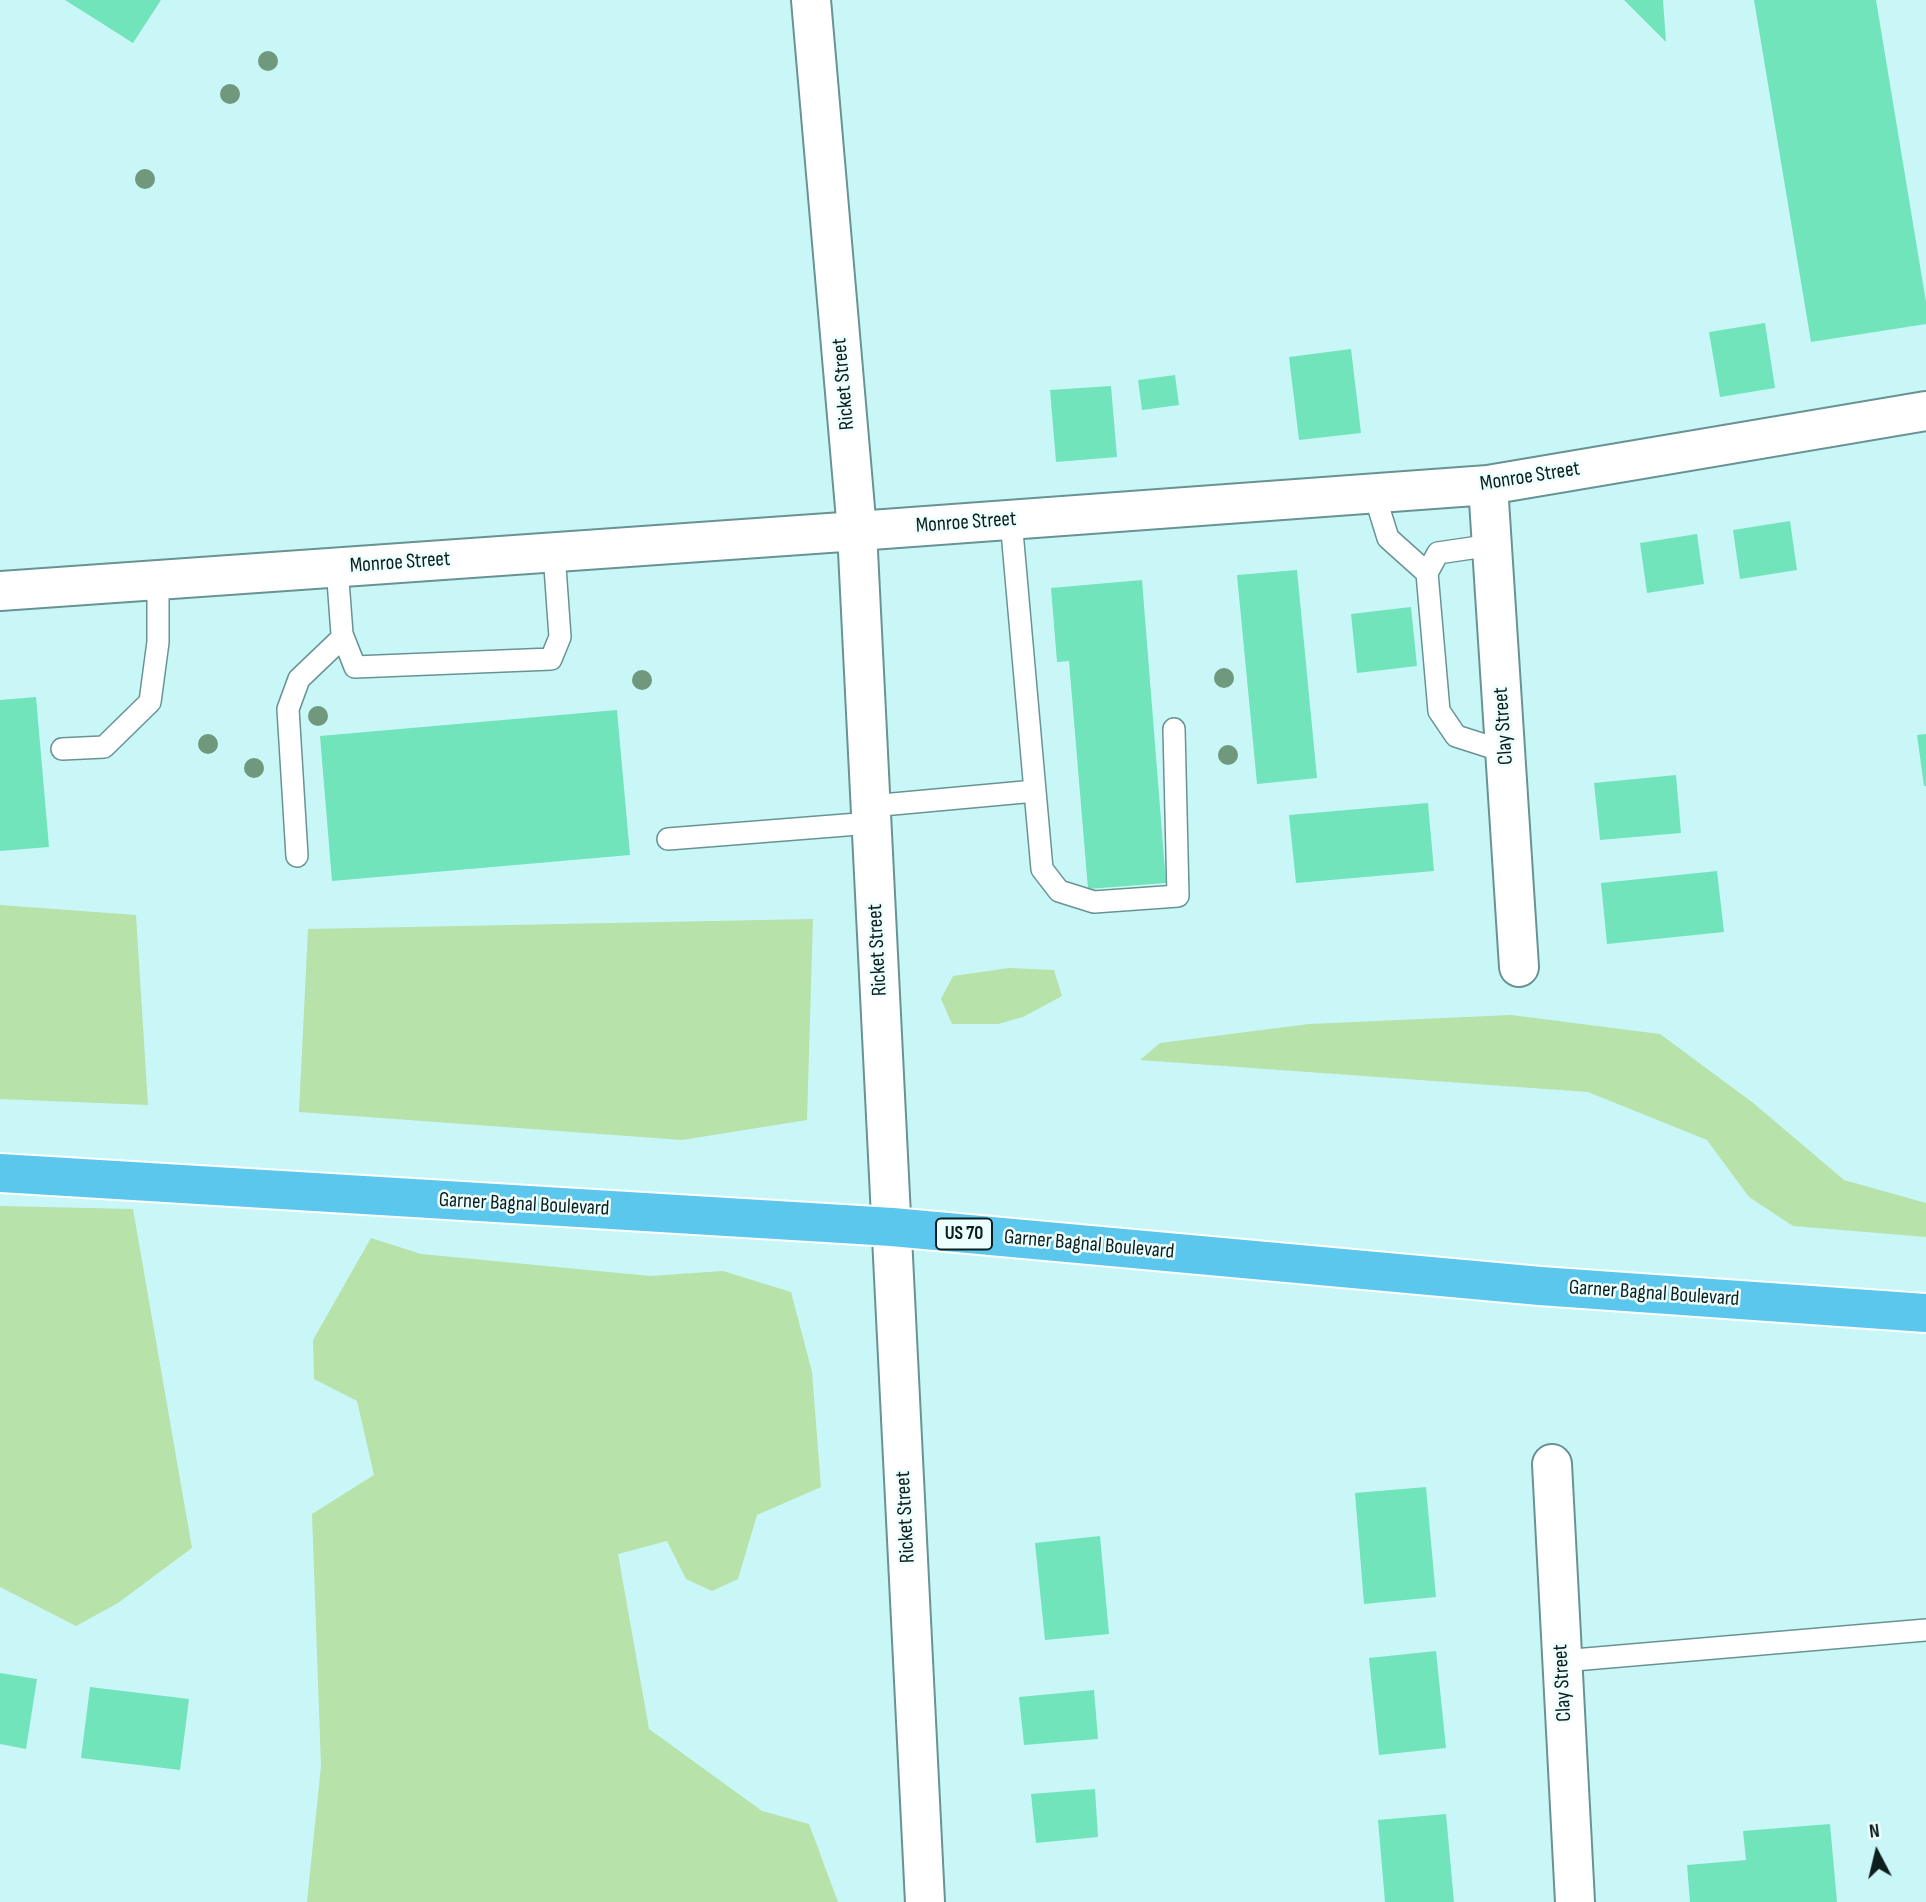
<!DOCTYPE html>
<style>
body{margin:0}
#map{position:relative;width:1926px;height:1902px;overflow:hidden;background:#c9f7f7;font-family:"Sofia Sans Condensed",sans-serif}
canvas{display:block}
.north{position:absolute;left:1842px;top:1818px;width:70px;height:70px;-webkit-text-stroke:5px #ecfefe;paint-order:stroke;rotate:353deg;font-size:19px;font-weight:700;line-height:28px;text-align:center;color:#0c1e1e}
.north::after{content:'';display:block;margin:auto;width:24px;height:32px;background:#0c1e1e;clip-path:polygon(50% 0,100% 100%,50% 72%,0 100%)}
</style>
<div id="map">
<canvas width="1926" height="1902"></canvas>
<div class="north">N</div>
</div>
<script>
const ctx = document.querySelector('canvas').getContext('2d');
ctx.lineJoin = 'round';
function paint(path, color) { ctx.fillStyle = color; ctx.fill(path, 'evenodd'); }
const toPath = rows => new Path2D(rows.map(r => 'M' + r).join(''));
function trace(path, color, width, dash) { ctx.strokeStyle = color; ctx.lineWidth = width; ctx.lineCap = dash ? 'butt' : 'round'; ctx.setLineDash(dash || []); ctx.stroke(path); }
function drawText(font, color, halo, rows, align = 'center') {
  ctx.font = font + ' "Sofia Sans Condensed",sans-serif'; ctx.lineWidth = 5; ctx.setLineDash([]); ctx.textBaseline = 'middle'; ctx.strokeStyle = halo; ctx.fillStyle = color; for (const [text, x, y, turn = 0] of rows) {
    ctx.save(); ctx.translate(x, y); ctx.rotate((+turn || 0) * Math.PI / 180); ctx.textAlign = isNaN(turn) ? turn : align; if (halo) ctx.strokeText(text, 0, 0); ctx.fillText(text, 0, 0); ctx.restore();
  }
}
const green = toPath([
 [0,905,136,915,148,1105,0,1099],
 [813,919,807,1120,682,1140,299,1112,308,929],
 [1009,968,1054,970,1062,996,1023,1017,998,1024,952,1024,941,999,953,976],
 [1511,1015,1660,1034,1752,1102,1844,1180,1926,1203,1926,1237,1793,1226,1749,1197,1707,1140,1588,1092,1140,1060,1160,1043,1309,1024],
 [0,1206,133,1209,192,1548,118,1603,76,1626,0,1587],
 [371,1238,421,1254,650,1276,723,1271,791,1292,812,1372,821,1487,757,1515,738,1579,712,1591,686,1579,667,1541,618,1554,649,1729,762,1811,809,1824,838,1902,307,1902,321,1766,312,1514,374,1475,357,1401,314,1379,313,1340]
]);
const building = toPath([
 [65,0,161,0,133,43],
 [1624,0,1663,0,1666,42],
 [1754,0,1876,0,1926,302,1926,324,1811,342],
 [1765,323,1775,388,1720,397,1709,332],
 [1351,349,1361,433,1299,440,1289,357],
 [1175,375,1179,405,1142,410,1138,380],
 [1111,386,1117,457,1056,462,1050,390],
 [1790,521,1797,570,1740,579,1733,530],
 [1697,534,1704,584,1647,593,1640,543],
 [1297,570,1317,778,1257,784,1237,575],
 [1142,580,1166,883,1088,889,1069,661,1057,662,1051,588],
 [1411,607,1417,666,1357,673,1351,614],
 [36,697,49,847,0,851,0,700],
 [617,710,630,855,332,881,320,736],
 [1926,734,1926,786,1924,786,1917,735],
 [1676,775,1681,833,1600,840,1594,783],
 [1428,803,1434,871,1296,883,1289,815],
 [1717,871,1724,932,1607,944,1601,883],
 [1426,1487,1436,1597,1364,1604,1355,1493],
 [1100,1536,1109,1634,1045,1640,1035,1543],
 [1436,1651,1446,1748,1379,1755,1369,1658],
 [0,1673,37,1679,26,1749,0,1744],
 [90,1687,189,1699,180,1770,81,1758],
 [1094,1690,1098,1739,1024,1745,1019,1697],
 [1095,1789,1098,1837,1036,1843,1031,1794],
 [1446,1814,1454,1902,1385,1902,1378,1820],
 [1830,1824,1837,1902,1690,1902,1687,1865,1746,1860,1743,1831]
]);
const service = toPath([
 [1374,493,1388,538,1427,573],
 [1492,545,1438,553,1427,573,1439,711,1456,736,1506,752],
 [337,567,342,634,355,667,551,659,560,637,554,553],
 [62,749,104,747,150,702,158,642,158,580],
 [1035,791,1042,869,1059,891,1094,902,1178,896,1174,729],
 [871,806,1035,791,1011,520],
 [668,839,871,823],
 [297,856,288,709,299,679,343,637],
 [1562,1661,1926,1630]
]);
const minor = toPath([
 [811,0,857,531,925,1902],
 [1488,485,1519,967],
 [0,591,857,531,1488,485,1926,411],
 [1552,1464,1575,1902]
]);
const trunk = toPath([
 [0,1173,892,1227,1540,1286,1926,1313]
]);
const trees = [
 [268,61],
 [230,94],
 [145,179],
 [1224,678],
 [642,680],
 [318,716],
 [208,744],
 [1228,755],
 [254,768]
];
const shields = [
 [964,1234,56]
];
const shieldNames = [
 ["US 70",964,1234]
];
const streetNames = [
 ["Ricket Street",844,384,-95],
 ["Monroe Street",1530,477,-9],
 ["Monroe Street",966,523,-4],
 ["Monroe Street",400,563,-4],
 ["Clay Street",1504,726,-94],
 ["Ricket Street",878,950,-93],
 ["Garner Bagnal Boulevard",524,1205,3],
 ["Garner Bagnal Boulevard",1089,1245,5],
 ["Garner Bagnal Boulevard",1654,1294,4],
 ["Ricket Street",906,1517,-93],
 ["Clay Street",1563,1683,-93]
];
paint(green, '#b7e2a9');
paint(building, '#72e4bb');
trace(service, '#689393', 24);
trace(minor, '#689393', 42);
trace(trunk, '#fff', 42);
trace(service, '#fff', 21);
trace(minor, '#fff', 38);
trace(trunk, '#5bc7ec', 38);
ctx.fillStyle = '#6f987c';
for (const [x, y] of trees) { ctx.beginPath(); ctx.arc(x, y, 10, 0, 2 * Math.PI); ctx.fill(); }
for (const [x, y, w] of shields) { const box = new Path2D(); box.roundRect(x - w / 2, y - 15.5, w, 31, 5); ctx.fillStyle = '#ecfefe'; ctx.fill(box); trace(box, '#0c1e1e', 2); }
drawText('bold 19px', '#0c1e1e', null, shieldNames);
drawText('21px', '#0c1e1e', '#ecfefe', streetNames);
</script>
